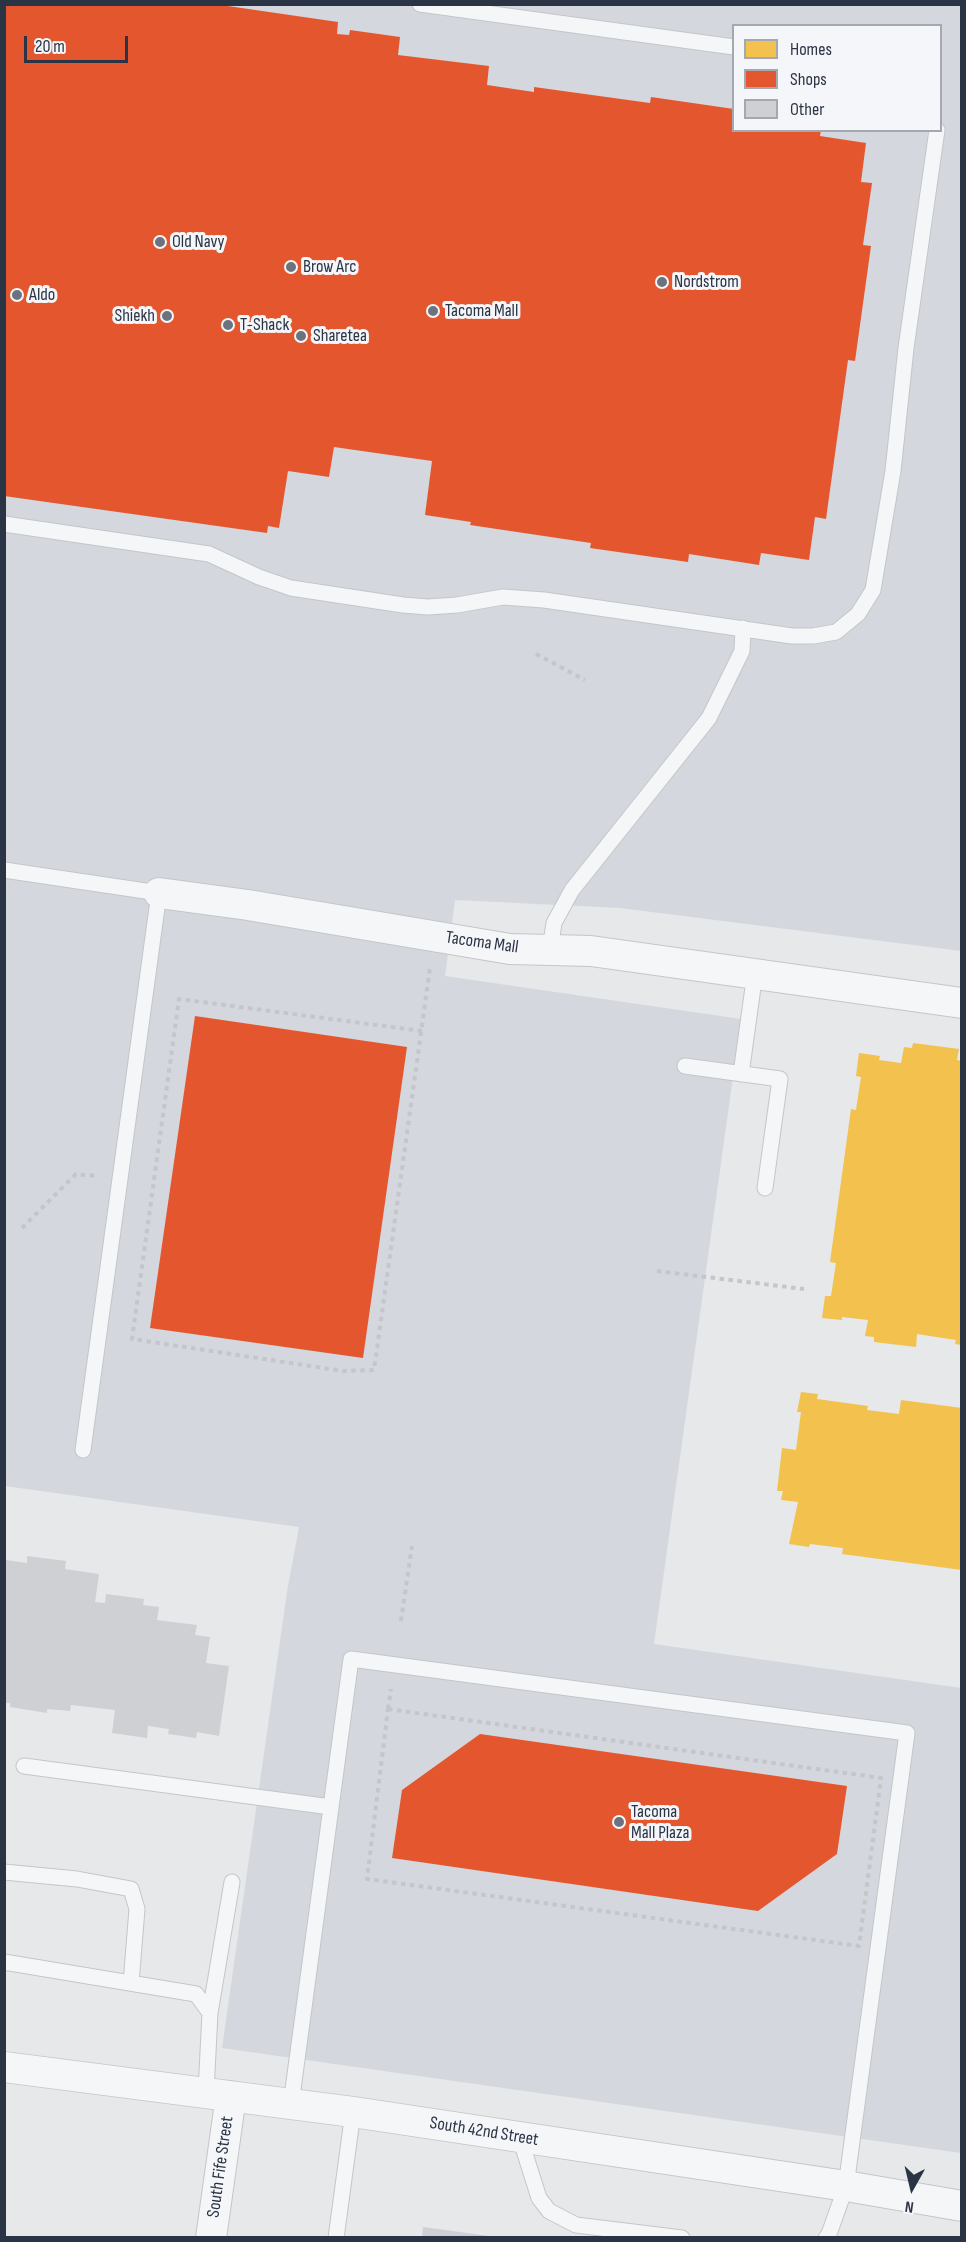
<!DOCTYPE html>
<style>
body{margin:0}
#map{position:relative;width:966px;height:2242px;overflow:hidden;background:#e6e8ea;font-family:"Sofia Sans Condensed",sans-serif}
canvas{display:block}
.frame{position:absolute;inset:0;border:6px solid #2b3445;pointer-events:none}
.legend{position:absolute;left:732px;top:24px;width:210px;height:108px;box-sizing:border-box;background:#f4f6f9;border:2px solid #a4a8b1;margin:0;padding:8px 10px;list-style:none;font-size:18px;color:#2b3445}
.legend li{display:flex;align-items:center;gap:12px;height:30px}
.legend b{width:30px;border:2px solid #a4a8b1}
.north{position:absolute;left:882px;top:2158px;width:60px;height:60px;-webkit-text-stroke:4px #f4f6f9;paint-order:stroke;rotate:188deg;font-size:16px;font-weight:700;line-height:24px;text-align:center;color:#2b3445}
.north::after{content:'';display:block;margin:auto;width:21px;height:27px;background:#2b3445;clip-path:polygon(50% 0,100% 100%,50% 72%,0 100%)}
.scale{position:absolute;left:24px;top:36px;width:104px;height:27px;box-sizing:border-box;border:3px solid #2b3445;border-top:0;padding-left:8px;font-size:18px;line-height:21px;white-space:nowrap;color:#2b3445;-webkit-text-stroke:4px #f4f6f9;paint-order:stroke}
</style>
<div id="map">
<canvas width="966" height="2242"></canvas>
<div class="frame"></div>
<ul class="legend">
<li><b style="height:16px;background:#f2c14e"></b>Homes</li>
<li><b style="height:16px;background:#e4572e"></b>Shops</li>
<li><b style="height:16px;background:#ced0d3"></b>Other</li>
</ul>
<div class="north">N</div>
<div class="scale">20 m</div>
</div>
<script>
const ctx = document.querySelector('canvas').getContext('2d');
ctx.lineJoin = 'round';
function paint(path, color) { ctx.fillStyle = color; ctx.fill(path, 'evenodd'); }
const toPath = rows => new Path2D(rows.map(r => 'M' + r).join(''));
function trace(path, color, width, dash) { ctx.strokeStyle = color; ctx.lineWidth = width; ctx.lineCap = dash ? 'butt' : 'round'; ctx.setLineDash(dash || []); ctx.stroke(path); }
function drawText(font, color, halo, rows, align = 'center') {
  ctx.font = font + ' "Sofia Sans Condensed",sans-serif'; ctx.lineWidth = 6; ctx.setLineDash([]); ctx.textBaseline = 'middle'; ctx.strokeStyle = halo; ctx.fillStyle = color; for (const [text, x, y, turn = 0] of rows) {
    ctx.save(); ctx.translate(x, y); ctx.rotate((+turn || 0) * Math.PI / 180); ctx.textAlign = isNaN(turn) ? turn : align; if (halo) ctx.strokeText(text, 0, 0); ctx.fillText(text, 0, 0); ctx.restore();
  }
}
const built = toPath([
 [5,5,961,5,961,951,620,908,455,900,445,976,741,1019,654,1644,961,1688,961,2153,222,2048,287,1592,299,1527,5,1486],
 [734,26,940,26,940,130,734,130]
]);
const homes = toPath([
 [913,1043,959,1049,957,1060,962,1061,962,1345,955,1344,956,1340,917,1334,916,1347,874,1342,874,1337,865,1336,868,1320,842,1317,842,1320,822,1318,825,1296,831,1296,836,1263,830,1262,851,1109,856,1110,861,1077,856,1076,859,1053,880,1056,879,1060,901,1063,904,1047,912,1048],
 [801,1392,818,1394,817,1399,868,1406,867,1410,899,1414,901,1400,962,1408,962,1570,842,1554,843,1548,810,1544,809,1547,789,1544,798,1502,781,1500,783,1491,777,1491,782,1448,796,1450,801,1412,797,1412]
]);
const shops = toPath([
 [4,4,214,4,338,22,337,34,349,35,350,30,400,37,398,55,489,66,487,85,534,92,534,87,650,103,651,97,734,109,734,130,821,130,820,136,866,143,861,182,872,183,863,245,871,246,855,361,848,360,826,519,815,517,809,560,761,553,759,565,689,554,688,562,590,548,591,543,470,525,471,522,425,515,432,461,334,447,329,477,288,471,279,528,268,526,267,533,4,496],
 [195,1016,407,1047,363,1358,150,1328],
 [480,1734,847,1786,837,1854,758,1911,392,1858,402,1790]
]);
const building = toPath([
 [27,1556,66,1561,65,1569,99,1574,95,1602,105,1603,106,1594,144,1599,143,1605,159,1607,157,1620,197,1625,195,1635,210,1637,206,1663,229,1666,219,1736,197,1732,196,1738,168,1734,169,1729,148,1726,147,1738,112,1733,115,1710,71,1705,70,1711,47,1709,47,1713,10,1707,10,1703,4,1703,6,1560,27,1563],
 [423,2227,489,2236,489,2238,422,2238]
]);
const path = toPath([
 [536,654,585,680],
 [422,1031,179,999,132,1339,343,1371,374,1370,430,968],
 [22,1228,76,1174,96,1176],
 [657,1271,804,1289],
 [401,1621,412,1546],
 [388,1709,881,1778,859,1946,367,1879,388,1709],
 [388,1709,391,1689]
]);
const lane = toPath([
 [420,4,734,47],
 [4,524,209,554,259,577,291,588,403,605,428,607,457,605,503,597,544,600,792,636,813,636,836,632,858,614,873,590,893,471,906,348,937,130],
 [4,870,159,893,83,1450],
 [550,949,554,923,572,890,709,718,742,651,743,628],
 [685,1066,780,1079,765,1188],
 [741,1074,755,973],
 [24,1766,331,1807],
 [4,1872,77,1879,131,1889,137,1909,131,1983],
 [4,1962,196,1994,210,2013,206,2092],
 [210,2013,232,1882],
 [291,2104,351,1659,907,1733,846,2186,829,2234,826,2238],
 [520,2138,539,2198,549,2211,576,2225,682,2238],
 [336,2238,353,2112]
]);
const street = toPath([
 [159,893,248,905,510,949,591,951,962,1003],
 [4,2067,353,2112,846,2186,962,2206],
 [211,2238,231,2096]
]);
const markers = [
 [160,242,6,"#6c737f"],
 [291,267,6,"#6c737f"],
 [662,282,6,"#6c737f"],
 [17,295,6,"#6c737f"],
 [433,311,6,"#6c737f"],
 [167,316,6,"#6c737f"],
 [228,325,6,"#6c737f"],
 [301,336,6,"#6c737f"],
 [619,1822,6,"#6c737f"]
];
const poiNames = [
 ["Old Navy",172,242],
 ["Brow Arc",303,267],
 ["Nordstrom",674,282],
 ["Aldo",29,295],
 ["Tacoma Mall",445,311],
 ["Shiekh",155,316,"right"],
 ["T-Shack",240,325],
 ["Sharetea",313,336],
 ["Tacoma",631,1812],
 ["Mall Plaza",631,1833]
];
const streetNames = [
 ["Tacoma Mall",482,943,8],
 ["South 42nd Street",484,2132,9],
 ["South Fife Street",221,2167,-82]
];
paint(built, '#d4d7dd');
paint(homes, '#f2c14e');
paint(shops, '#e4572e');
paint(building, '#ced0d3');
trace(lane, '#c4c6c8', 17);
trace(street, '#c4c6c8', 32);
trace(path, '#c5c6ca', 4, [4.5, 4.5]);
trace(lane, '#f5f6f7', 15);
trace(street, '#f5f6f7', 30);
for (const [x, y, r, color] of markers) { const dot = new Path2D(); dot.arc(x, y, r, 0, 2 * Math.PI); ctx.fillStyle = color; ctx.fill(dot); trace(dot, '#f4f6f9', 2); }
drawText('18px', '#2b3445', '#f4f6f9', poiNames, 'left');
drawText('18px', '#2b3445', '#f4f6f9', streetNames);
</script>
